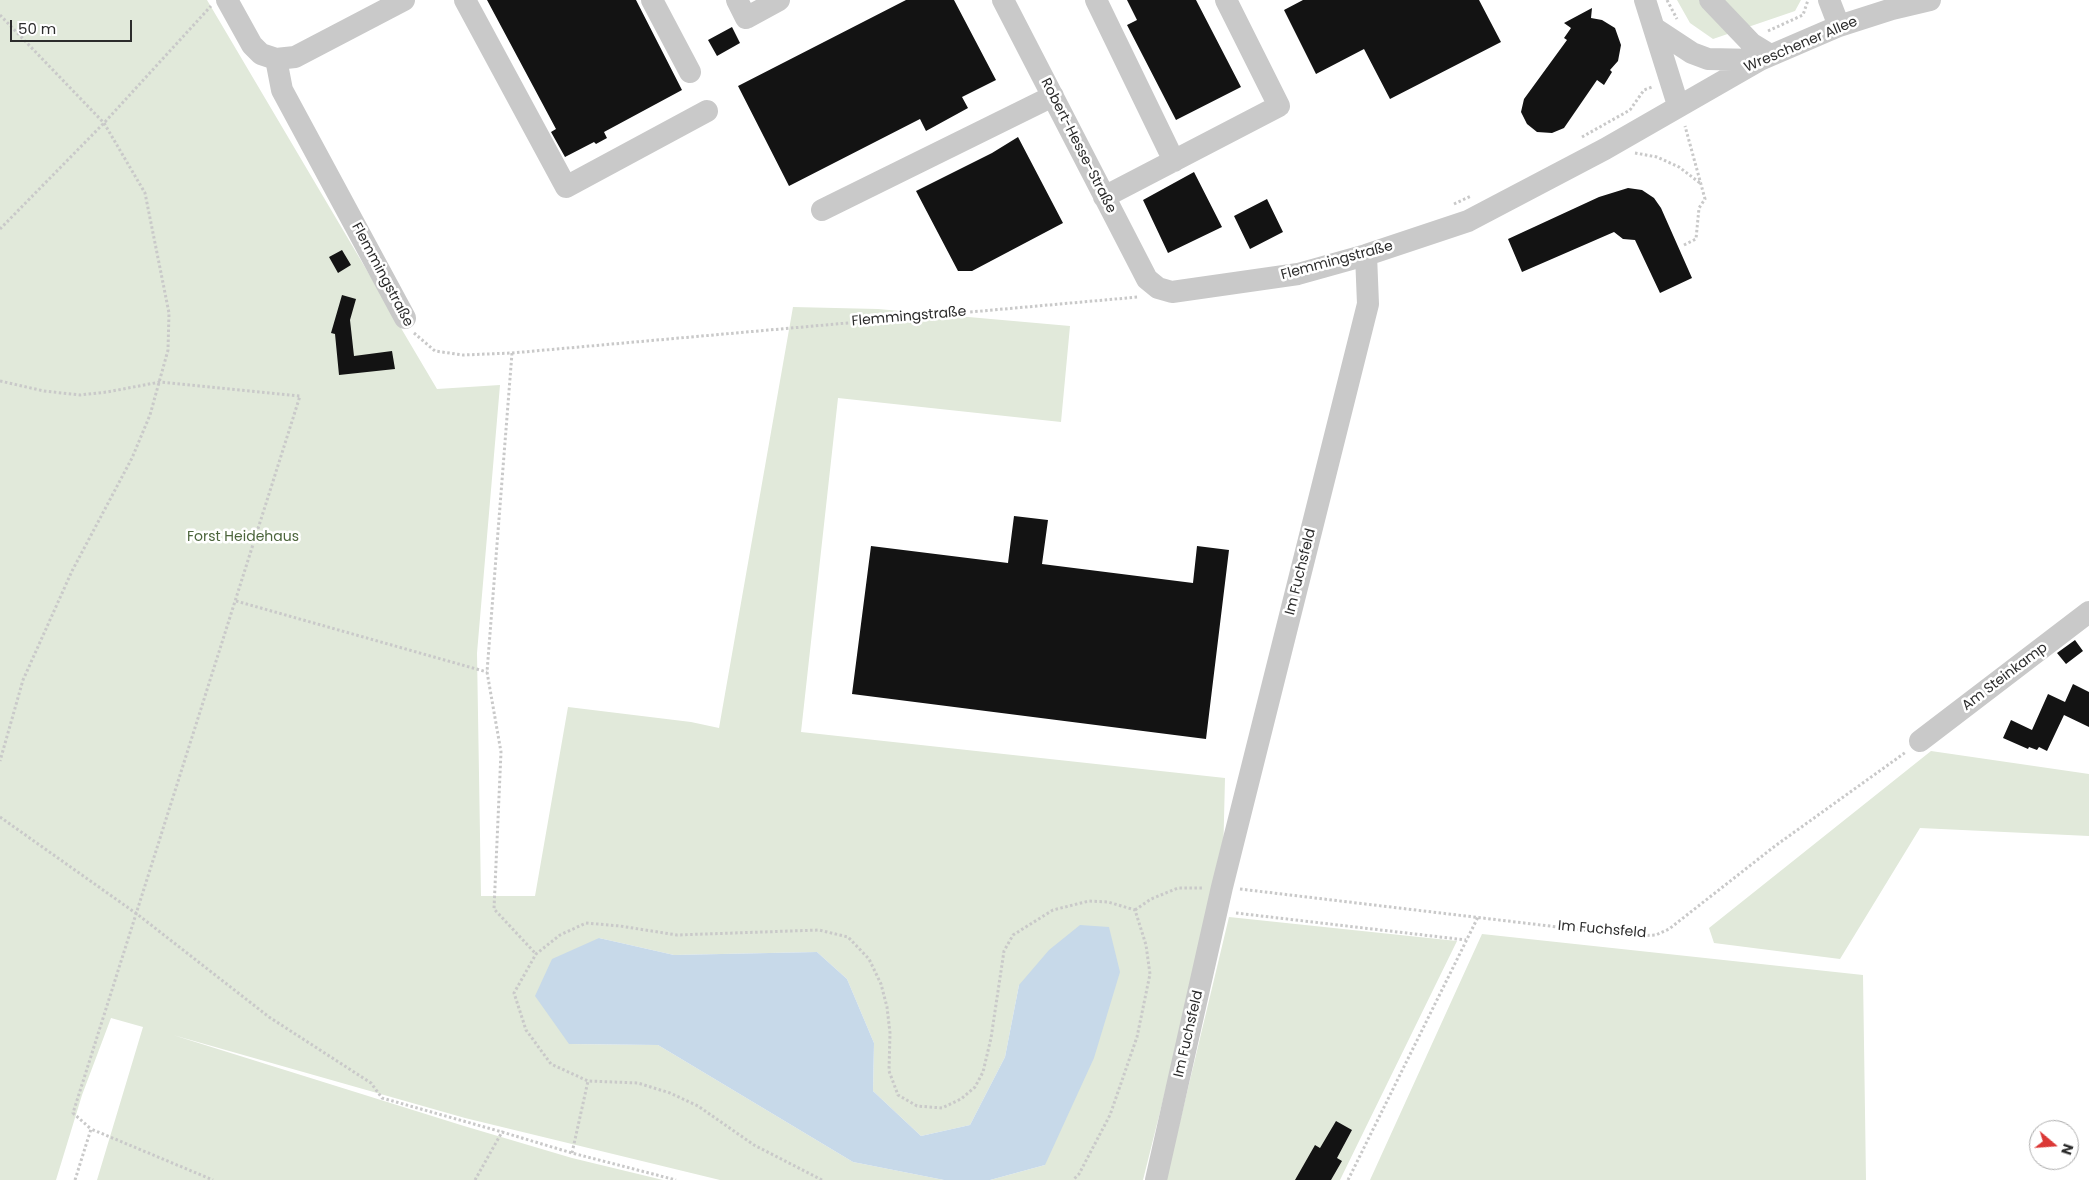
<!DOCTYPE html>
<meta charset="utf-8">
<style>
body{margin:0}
#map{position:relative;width:2089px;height:1180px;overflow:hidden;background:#fff;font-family:Poppins,sans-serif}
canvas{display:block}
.north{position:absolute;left:2029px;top:1120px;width:50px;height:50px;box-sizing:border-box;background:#fff;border:1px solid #ababab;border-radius:50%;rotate:108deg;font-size:14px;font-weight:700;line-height:20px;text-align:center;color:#2c2c2c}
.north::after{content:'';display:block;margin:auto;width:18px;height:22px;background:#db3836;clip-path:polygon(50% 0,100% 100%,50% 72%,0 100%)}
.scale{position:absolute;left:10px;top:20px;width:122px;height:22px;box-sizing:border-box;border:2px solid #2c2c2c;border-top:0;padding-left:6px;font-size:15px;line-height:18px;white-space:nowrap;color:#2c2c2c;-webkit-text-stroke:4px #fff;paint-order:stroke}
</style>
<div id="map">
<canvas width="2089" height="1180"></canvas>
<div class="north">N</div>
<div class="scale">50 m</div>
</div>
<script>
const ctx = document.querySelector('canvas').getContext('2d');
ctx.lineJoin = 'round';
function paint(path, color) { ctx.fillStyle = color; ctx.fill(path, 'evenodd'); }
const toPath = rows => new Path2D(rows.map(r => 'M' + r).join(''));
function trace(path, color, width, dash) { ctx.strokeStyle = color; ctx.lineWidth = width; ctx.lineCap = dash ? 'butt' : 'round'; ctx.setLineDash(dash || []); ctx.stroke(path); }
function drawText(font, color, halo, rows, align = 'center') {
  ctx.font = font + ' Poppins,sans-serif'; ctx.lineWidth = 5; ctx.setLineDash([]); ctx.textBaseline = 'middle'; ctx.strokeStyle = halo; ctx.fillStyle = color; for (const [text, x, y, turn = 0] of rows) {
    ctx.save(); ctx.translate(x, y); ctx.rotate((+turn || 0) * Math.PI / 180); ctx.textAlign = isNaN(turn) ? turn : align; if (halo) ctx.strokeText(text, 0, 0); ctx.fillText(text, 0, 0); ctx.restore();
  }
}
const green = toPath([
 [0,0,207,0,437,389,500,385,477,653,481,896,535,896,568,707,691,722,719,728,793,307,878,309,1070,326,1061,422,838,398,801,732,1225,778,1223,860,1143,1180,990,1180,1045,1165,1019,985,1005,1057,970,1125,921,1136,873,1091,874,1043,847,979,817,952,674,955,599,938,569,1044,658,1045,853,1162,944,1180,720,1180,465,1118,173,1035,464,1126,572,1158,663,1180,97,1180,143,1027,111,1018,82,1095,56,1180,0,1180],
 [1677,0,1801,0,1795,11,1713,39,1690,23],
 [1931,751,2089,774,2089,836,1920,828,1840,959,1714,943,1709,928],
 [1229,917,1457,941,1340,1180,1166,1180],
 [1482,934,1863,975,1866,1180,1370,1180]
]);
const water = toPath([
 [1080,925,1109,927,1120,972,1094,1058,1045,1165,990,1180,944,1180,853,1162,658,1045,569,1044,535,996,552,959,599,938,674,955,817,952,847,979,874,1043,873,1091,921,1136,970,1125,1005,1057,1019,985,1049,950]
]);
const building = toPath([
 [487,0,636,0,682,90,604,132,607,138,596,144,594,142,565,157,551,132,556,129],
 [906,0,954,0,996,80,962,97,968,108,926,131,920,119,789,186,738,86],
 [1127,0,1196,0,1241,87,1176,120,1127,25,1137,20],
 [1303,0,1479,0,1501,42,1390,99,1364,49,1316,74,1284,10],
 [1592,8,1591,18,1602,20,1615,28,1621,45,1618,61,1610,70,1612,72,1604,85,1597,80,1564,128,1552,133,1537,132,1527,124,1521,112,1524,99,1567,40,1564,38,1571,28,1564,23],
 [732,27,740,43,717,56,708,40],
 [1018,137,1063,223,972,271,958,271,916,191,992,153],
 [1194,172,1222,227,1168,253,1143,200],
 [1628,188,1642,190,1654,198,1661,208,1692,278,1660,293,1635,240,1623,239,1614,232,1522,272,1508,239,1599,197],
 [1267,199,1283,232,1250,249,1234,216],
 [342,250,351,265,338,273,329,257],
 [342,295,356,299,350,320,354,356,392,351,395,369,339,375,335,334,331,333],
 [1014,516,1048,520,1042,564,1193,583,1197,546,1229,550,1206,739,852,694,871,546,1008,563],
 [2075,640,2083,651,2066,664,2057,653],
 [2073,684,2089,692,2089,727,2064,715,2047,751,2039,747,2037,750,2029,747,2028,749,2003,738,2011,720,2032,730,2048,694,2065,702],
 [1336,1121,1352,1130,1337,1158,1342,1161,1331,1180,1295,1180,1315,1145,1320,1148]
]);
const path = toPath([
 [1667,0,1677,19],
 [0,15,104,123,145,193,169,313,168,350,150,415,132,458,72,571,23,680,0,761],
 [1768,31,1803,15,1808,0],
 [1582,137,1630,110,1644,90,1652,87],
 [1635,153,1657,157,1679,167,1700,183],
 [1454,204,1471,196],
 [0,229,104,123,211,6],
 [1684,245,1696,239,1699,208,1705,199,1685,126],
 [414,333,435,351,463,355,512,353,1138,297],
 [512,353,487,672,501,752,494,909,536,954],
 [0,381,44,391,80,395,107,392,160,382,300,396,73,1113,91,1129],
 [236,601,487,672],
 [0,817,137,914,269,1017,371,1083,382,1098,502,1132],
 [1240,889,1633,936,1656,935,1669,929,1775,846,1906,752],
 [1135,910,1151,899,1178,888,1204,888],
 [1236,913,1466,940],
 [572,1153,588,1081],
 [75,1180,91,1129,213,1180],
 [475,1180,502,1132,572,1153,676,1180],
 [822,1180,754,1145,698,1106,670,1093,638,1083,588,1081,551,1064,526,1030,514,993,536,954,560,935,586,923,620,926,677,935,819,930,848,937,869,959,881,984,887,1007,890,1033,889,1071,898,1095,917,1106,942,1108,961,1099,975,1087,983,1072,991,1038,1004,951,1013,935,1053,910,1089,901,1108,902,1135,910,1146,945,1150,974,1137,1037,1110,1115,1079,1174,1073,1180],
 [1348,1180,1478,917]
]);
const minor = toPath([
 [227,0,252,45,261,54,276,59,295,57,404,0],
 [465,0,566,187,707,111],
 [652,0,690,72],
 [737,0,746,18,779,0],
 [1003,0,1147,279,1158,288,1172,292,1298,274,1366,255,1468,221,1605,149,1760,60,1839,26,1892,9,1930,0],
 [1096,0,1174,161],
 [1645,0,1678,105],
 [1710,0,1752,44,1770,55],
 [1829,0,1839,26],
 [1654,28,1692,53,1708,59,1757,60],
 [276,59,282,90,405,318],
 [1104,197,1279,106,1226,0],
 [822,210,1053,96],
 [1920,741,2089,612],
 [1156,1180,1222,887,1368,304,1366,255]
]);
const streetNames = [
 ["Wreschener Allee",1801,45,-23],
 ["Robert-Hesse-Straße",1078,146,63],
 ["Flemmingstraße",1337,261,-15],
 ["Flemmingstraße",382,275,62],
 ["Flemmingstraße",909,317,-5],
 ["Im Fuchsfeld",1301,572,-76],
 ["Am Steinkamp",2005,677,-37],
 ["Im Fuchsfeld",1602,930,5],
 ["Im Fuchsfeld",1189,1034,-77]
];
const parkNames = [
 ["Forst Heidehaus",243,537]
];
paint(green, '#e1e9da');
paint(water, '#c7d9e9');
paint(building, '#131313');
trace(path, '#c9c9c9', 3, [2.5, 2.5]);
trace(minor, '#c9c9c9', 22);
drawText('14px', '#2c2c2c', '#fff', streetNames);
drawText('14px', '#4c653c', '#fff', parkNames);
</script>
